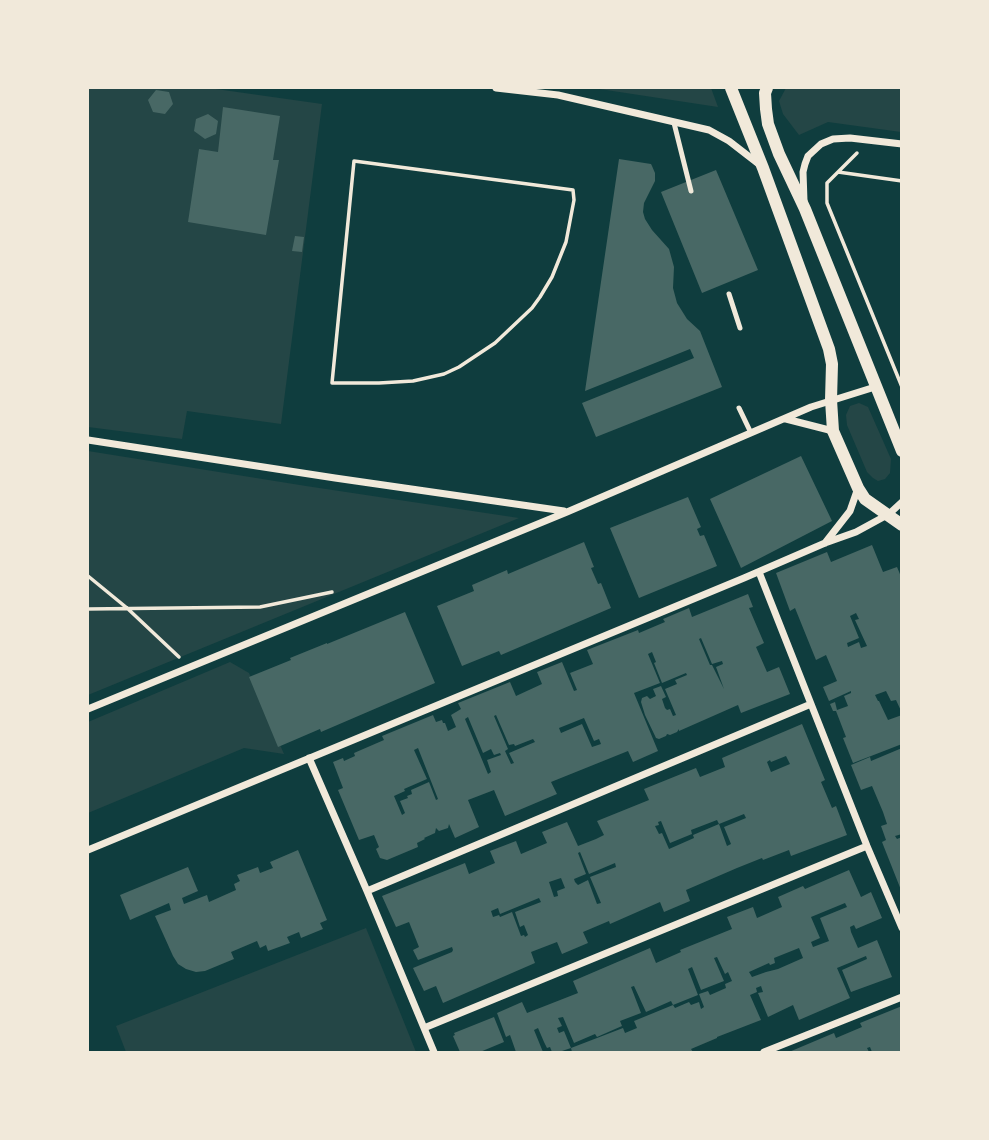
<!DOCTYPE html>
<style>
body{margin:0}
#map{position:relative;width:989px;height:1140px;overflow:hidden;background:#0f3d3e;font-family:"Space Grotesk",sans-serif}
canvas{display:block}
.frame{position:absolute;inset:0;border:89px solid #f1e9da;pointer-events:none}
</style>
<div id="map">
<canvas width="989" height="1140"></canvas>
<div class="frame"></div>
</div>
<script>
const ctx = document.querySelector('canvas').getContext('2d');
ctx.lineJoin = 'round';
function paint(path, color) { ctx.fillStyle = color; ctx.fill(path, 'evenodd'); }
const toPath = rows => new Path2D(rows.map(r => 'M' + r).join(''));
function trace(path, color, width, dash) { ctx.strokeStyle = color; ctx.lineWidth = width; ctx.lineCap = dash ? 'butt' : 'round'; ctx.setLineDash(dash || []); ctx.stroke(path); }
const green = toPath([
 [88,88,209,88,322,104,281,424,187,411,182,439,88,427],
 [593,88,711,88,718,107],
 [786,88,901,88,901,132,828,122,799,135,783,114,779,101],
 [859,403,868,407,891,459,890,473,885,479,878,481,873,478,867,472,847,425,846,415,850,406],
 [88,451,306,486,519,518,88,695],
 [230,662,249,673,284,754,244,748,88,813,88,722],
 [366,928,416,1052,126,1052,116,1026]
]);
const building = toPath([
 [156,90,169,92,173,104,165,114,153,112,148,100],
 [223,107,280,116,273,160,279,160,266,235,188,222,199,149,218,152],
 [208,114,218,121,216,134,205,139,194,131,196,119],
 [619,159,651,164,652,166,655,173,655,181,644,203,643,212,645,219,652,230,669,249,674,267,673,288,677,303,687,319,700,331,722,387,596,437,582,403,694,358,690,349,585,391],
 [716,170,758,270,702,293,661,192],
 [295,236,304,237,302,252,292,251],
 [801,456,832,521,741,568,710,499],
 [688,497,701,527,697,529,700,536,704,535,717,566,639,598,610,528],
 [584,542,594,567,591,568,598,584,601,583,611,608,501,655,499,651,462,666,437,606,474,591,472,585,507,570,508,574],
 [872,545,883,572,897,567,902,579,902,713,896,700,891,701,886,691,875,695,878,701,879,701,888,720,902,715,902,726,900,726,902,730,902,744,853,763,843,738,846,737,836,711,833,711,830,704,835,702,837,710,848,706,844,696,851,693,851,691,829,701,823,687,837,681,826,655,816,660,795,608,790,611,776,573,827,552,831,562],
 [856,613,859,619,855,620,867,646,861,648,859,642,848,647,847,643,859,638,850,616],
 [748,594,753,607,749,608,764,643,756,647,767,672,779,667,790,694,741,713,738,705,679,731,679,729,677,732,670,735,667,734,666,736,659,739,656,738,645,715,641,702,642,698,647,696,650,699,656,696,653,689,661,686,666,697,662,699,665,708,667,710,670,709,673,716,676,715,665,689,677,684,675,680,687,675,686,673,662,683,654,663,656,662,652,652,648,654,660,683,634,693,658,751,633,762,628,751,551,782,557,794,505,816,494,790,468,800,479,827,455,838,449,824,448,828,439,831,436,828,435,833,424,838,425,839,417,843,418,847,387,860,380,858,376,849,379,847,374,835,359,840,338,790,343,788,333,762,343,758,344,761,355,756,354,753,384,740,382,736,433,715,436,722,442,720,443,723,445,723,448,731,456,727,451,715,461,709,458,703,510,682,516,696,542,684,537,672,562,662,574,691,577,690,570,673,593,664,587,650,638,630,639,633,665,622,663,619,689,608,692,617],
 [701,638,712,664,722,661,723,664,716,667,724,689,712,665,710,665,699,639],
 [496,715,509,745,514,744,515,746,533,739,535,742,509,753,514,763,511,764,505,751,508,749,494,716],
 [468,717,483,753,491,749,494,755,500,753,501,755,487,760,491,772,488,774,465,719],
 [584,718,594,741,599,739,601,744,592,747,582,724,561,733,559,728],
 [418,748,438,799,436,800,429,782,411,790,412,794,407,796,408,798,400,801,405,813,402,815,394,796,405,791,404,789,427,779,414,750],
 [405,612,435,683,321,732,320,729,278,747,249,677,291,660,290,658,327,643,327,644],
 [802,724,825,780,821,782,832,808,836,806,847,835,791,856,789,850,763,860,762,858,737,868,686,890,690,901,664,912,660,902,610,924,609,921,583,932,588,943,562,954,557,942,531,952,535,963,443,1003,436,986,424,991,413,968,452,952,453,950,452,947,418,960,413,950,419,947,409,922,396,927,382,896,465,863,469,874,495,863,490,851,516,841,521,854,547,843,542,832,567,822,578,846,596,839,604,835,597,821,649,800,644,789,696,768,700,777,725,767,722,758],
 [786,756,790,764,771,772,767,762,770,760,771,762],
 [744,814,746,818,724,827,731,844,727,846,719,824],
 [717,820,719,824,693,835,694,838,669,849,662,833,659,834,655,826,659,825,658,822,661,821,670,843,692,834,691,830],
 [580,852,589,874,615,863,616,867,590,877,601,903,597,904,588,880,578,885,575,882,574,879,586,874,578,853],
 [561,878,565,888,557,891,558,896,554,897,549,882],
 [539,898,541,902,515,912,520,927,524,925,528,935,525,937,524,935,521,936,512,912,500,917,499,915,493,917,491,911,498,908,500,914],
 [902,748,902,834,895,836,897,839,902,837,901,890,882,842,886,840,881,826,887,824,883,812,872,786,861,790,851,765,870,757,871,761],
 [298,850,327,920,320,923,323,929,301,938,299,932,287,937,290,943,268,951,266,945,260,948,257,941,231,952,234,959,205,971,196,972,186,969,178,964,173,956,155,916,171,910,169,903,130,920,120,895,188,867,198,891,182,898,184,904,207,895,209,902,236,890,234,884,240,881,237,875,258,867,260,873,273,868,270,862],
 [849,870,861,897,871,892,882,918,856,929,854,925,850,927,851,932,858,948,877,940,892,977,851,992,842,970,867,959,866,956,837,968,850,998,799,1020,793,1005,768,1017,758,993,763,992,761,986,756,988,757,992,750,995,761,1020,717,1037,717,1038,691,1049,693,1052,572,1052,571,1048,559,1052,552,1052,550,1047,547,1048,544,1042,538,1028,534,1030,543,1052,516,1052,510,1035,506,1037,497,1013,522,1002,527,1013,578,993,573,981,650,948,656,963,681,952,680,950,732,929,727,917,753,907,757,918,782,907,778,897,803,886,805,889],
 [845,903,847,907,820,918,829,941,813,947,811,942,820,938,811,917],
 [799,948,803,958,778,969,766,972,752,977,749,972,769,963,770,965,775,963,774,958],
 [717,957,725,974,728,972,732,981,725,984,726,988,710,995,708,991,699,994,704,1007,701,1009,699,1002,691,1005,689,1002,675,1008,673,1005,634,1021,637,1028,625,1033,623,1028,571,1048,564,1031,559,1033,557,1028,562,1026,558,1018,563,1017,574,1043,595,1034,597,1037,622,1026,620,1021,641,1013,631,987,634,986,646,1012,671,1001,673,1005,698,995,688,969,692,967,701,990,724,981,714,958],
 [902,1006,902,1052,872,1052,870,1047,867,1048,869,1052,789,1052,834,1033,836,1038,862,1027,860,1023],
 [494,1017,504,1042,480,1052,460,1052,453,1036,455,1035,454,1033]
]);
const path = toPath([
 [857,153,827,183,827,203,902,387],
 [354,161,573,190,574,200,566,242,552,277,540,297,532,308,495,343,459,367,444,374,413,381,379,383,332,383,354,161],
 [838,172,902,181],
 [88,576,127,608,179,657],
 [88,609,260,607,332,592]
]);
const service = toPath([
 [674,123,691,191],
 [729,294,740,328],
 [739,408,751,433]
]);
const minor = toPath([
 [496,88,558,95,709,130,729,141,760,165],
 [804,201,803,172,805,164,808,156,821,144,833,139,850,138,902,144],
 [786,419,833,431],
 [88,440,335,478,564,511],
 [825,543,850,511,858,488],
 [759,572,867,846,902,928],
 [88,709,567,512,811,407,875,387],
 [309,758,367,891,434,1052],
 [88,850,744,578,825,543,856,532,889,514,902,502],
 [367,891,811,704],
 [424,1028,867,846],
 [764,1052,902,997]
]);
const tertiary = toPath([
 [731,88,763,168,829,349,832,364,831,400,833,431,858,488,865,499,902,525],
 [767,88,765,93,766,109,768,124,779,154,805,209,902,451]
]);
paint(green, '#244646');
paint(building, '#486865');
trace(path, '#f1e9da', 3.5);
trace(service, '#f1e9da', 5);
trace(minor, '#f1e9da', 7);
trace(tertiary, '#f1e9da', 12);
</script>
